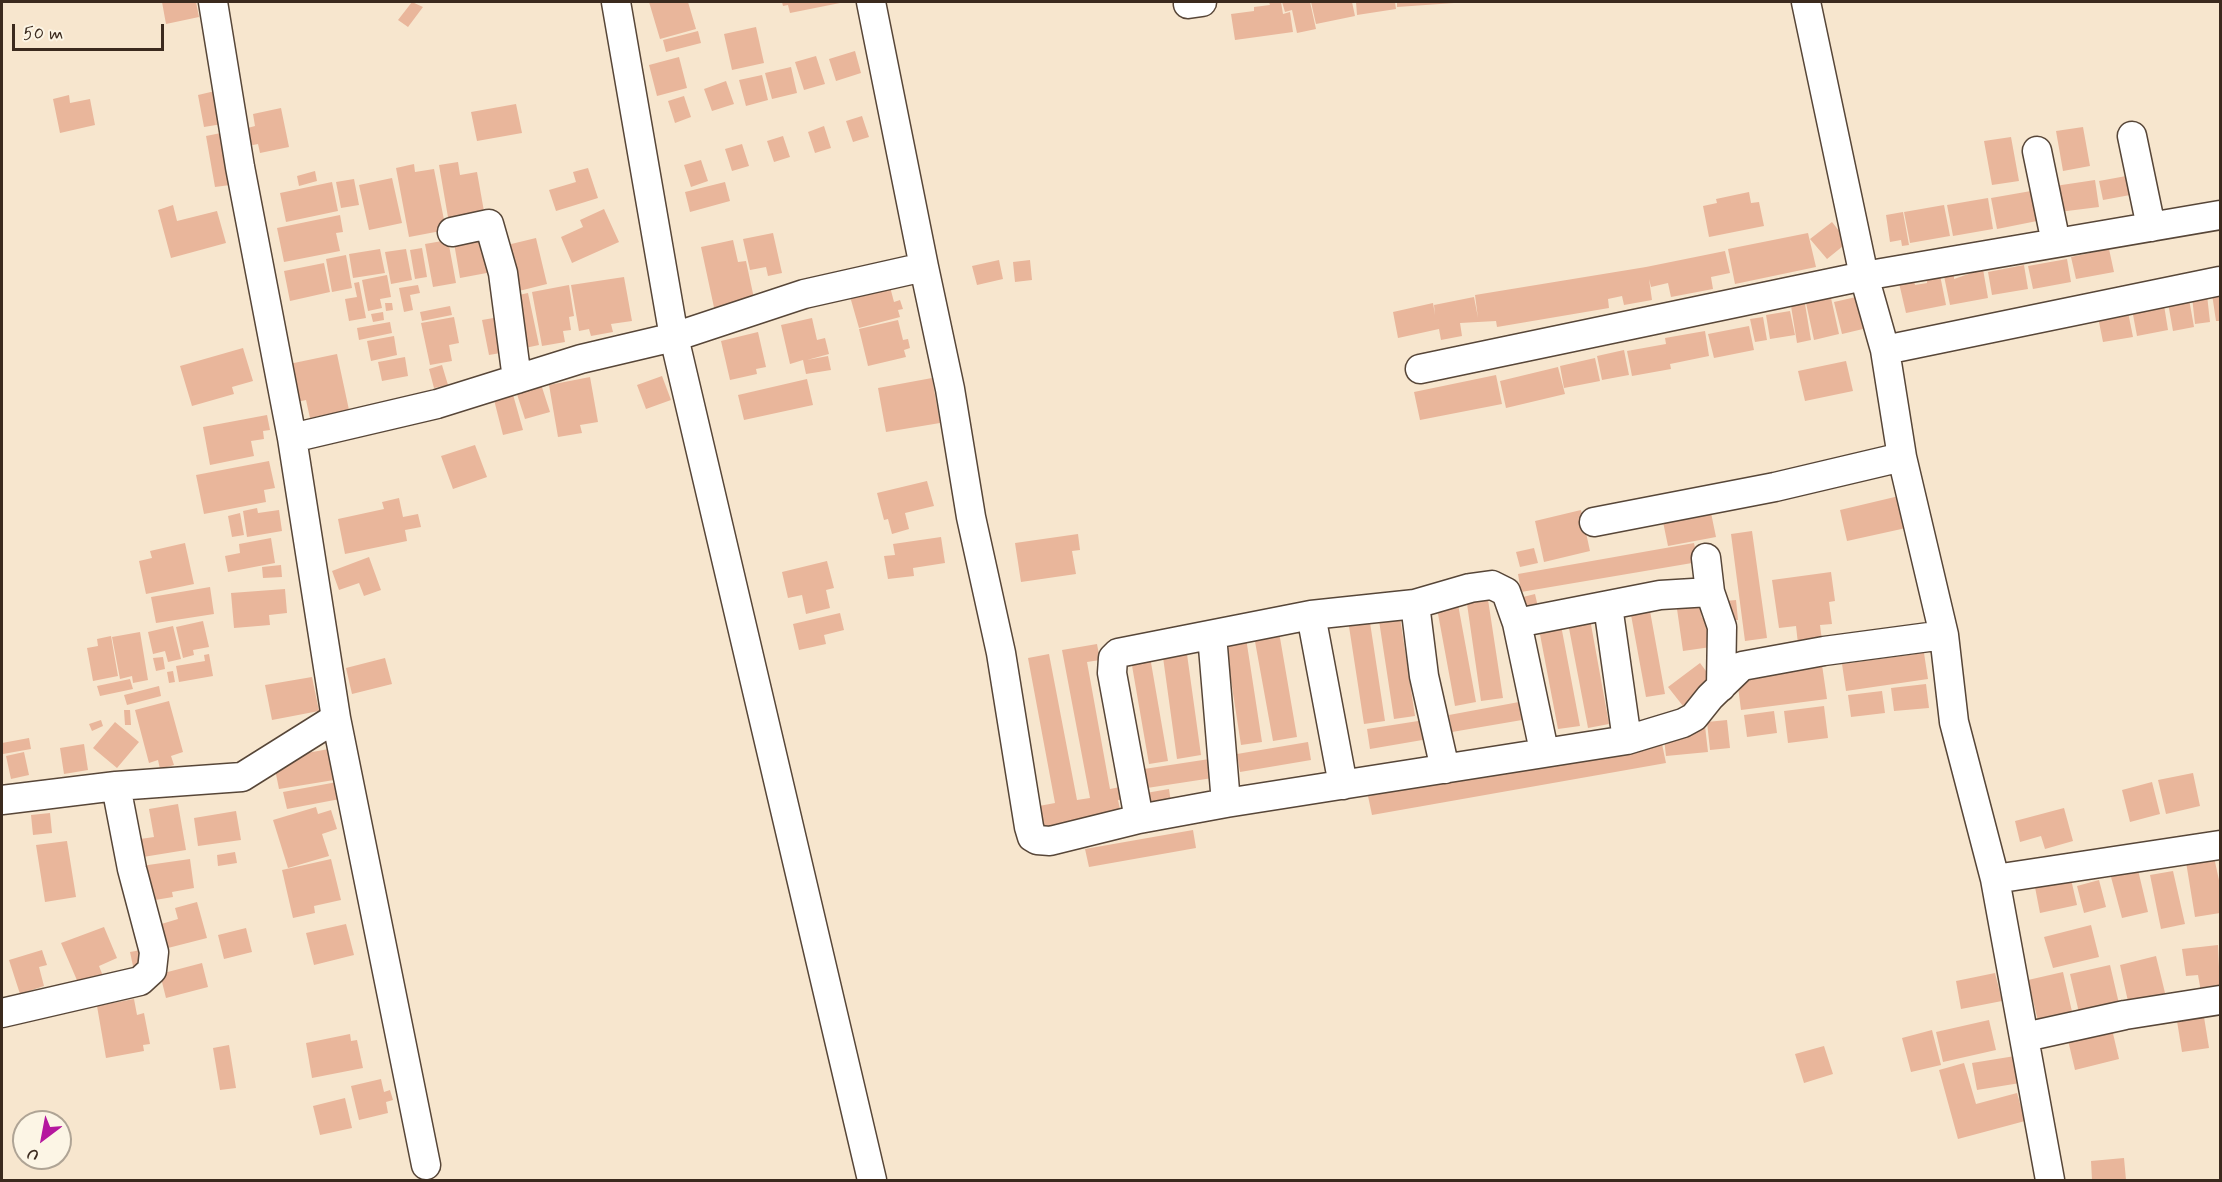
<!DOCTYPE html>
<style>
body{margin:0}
#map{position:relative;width:2222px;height:1182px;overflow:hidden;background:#f7e6ce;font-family:Mynerve,sans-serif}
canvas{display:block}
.frame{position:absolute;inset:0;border:3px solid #3b2a1e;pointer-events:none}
.north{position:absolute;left:12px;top:1110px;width:60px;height:60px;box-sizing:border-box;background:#fcf5e5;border:2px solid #afa495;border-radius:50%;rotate:212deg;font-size:16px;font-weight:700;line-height:24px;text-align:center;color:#3b2a1e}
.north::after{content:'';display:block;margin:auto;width:21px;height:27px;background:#b5179e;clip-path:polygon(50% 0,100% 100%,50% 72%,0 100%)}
.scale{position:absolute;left:12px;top:24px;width:152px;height:27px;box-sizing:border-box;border:3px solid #3b2a1e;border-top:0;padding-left:8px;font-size:18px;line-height:21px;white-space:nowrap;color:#3b2a1e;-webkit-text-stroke:4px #fcf5e5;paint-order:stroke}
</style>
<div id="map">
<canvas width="2222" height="1182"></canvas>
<div class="frame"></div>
<div class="north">U</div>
<div class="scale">50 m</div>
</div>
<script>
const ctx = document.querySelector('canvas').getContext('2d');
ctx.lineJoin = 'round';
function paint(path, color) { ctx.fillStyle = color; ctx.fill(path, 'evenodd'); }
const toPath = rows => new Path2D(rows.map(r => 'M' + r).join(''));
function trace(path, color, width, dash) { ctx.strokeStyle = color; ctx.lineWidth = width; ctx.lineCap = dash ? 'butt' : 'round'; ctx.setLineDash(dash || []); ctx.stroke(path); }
const building = toPath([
 [162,2,196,2,199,17,166,24],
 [412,2,423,7,408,27,398,20],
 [649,2,688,2,696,29,660,39],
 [782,2,840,2,840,3,790,13,788,5,783,6],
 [1269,2,1281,2,1283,14,1290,12,1293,32,1235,40,1231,14,1254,11,1254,7,1270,5],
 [1282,2,1310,2,1316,29,1297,33,1292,10,1285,12],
 [1311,2,1352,2,1355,16,1316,24],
 [1356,2,1395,2,1396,9,1357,15],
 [1397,2,1454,2,1454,3,1397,7],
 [756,27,764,63,732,70,724,34],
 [698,31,701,43,666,52,663,40],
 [855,51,861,73,836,81,829,59],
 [816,56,825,84,804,90,795,62],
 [679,57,687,88,657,96,649,65],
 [791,67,797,93,772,99,765,73],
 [762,75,768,100,746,106,739,80],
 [726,81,734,104,712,111,704,89],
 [215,91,222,124,204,127,198,95],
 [69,95,70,103,90,99,95,125,60,133,53,99],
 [684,96,691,117,675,123,668,101],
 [516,104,522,133,477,141,471,112],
 [281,108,289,147,260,153,258,144,248,146,244,129,255,126,253,114],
 [862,116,869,137,853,142,846,121],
 [824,126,831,148,815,153,808,132],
 [2083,127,2090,166,2063,171,2056,131],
 [221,133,230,185,215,187,206,136],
 [783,136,790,157,774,162,767,141],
 [2011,137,2019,181,1992,185,1984,141],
 [742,144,749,166,732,171,725,149],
 [701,160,708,181,691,187,684,165],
 [458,162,460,175,477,172,485,217,449,223,439,165],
 [414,164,415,172,434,169,446,230,409,237,396,168],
 [588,168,598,198,556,211,549,190,576,182,573,172],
 [315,171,317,181,299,186,297,176],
 [2137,174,2141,193,2103,200,2099,181],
 [392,178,402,223,369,230,359,185],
 [354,179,359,205,341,208,336,182],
 [2095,180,2099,207,2059,212,2055,186],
 [332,182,338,211,286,222,280,193],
 [725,182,730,201,690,212,685,192],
 [2031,191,2037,221,1997,229,1991,198],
 [1749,192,1751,203,1759,202,1764,226,1709,237,1703,206,1717,203,1716,199],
 [1988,198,1993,229,1953,236,1947,205],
 [173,205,177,221,217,211,226,243,171,258,158,210],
 [1944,205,1950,236,1910,243,1904,212],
 [604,209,619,242,572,263,561,237,583,227,580,220],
 [1903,212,1909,245,1902,246,1901,240,1890,242,1886,215],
 [340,215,343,232,336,233,340,251,284,262,277,228],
 [1832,222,1848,242,1827,259,1810,239],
 [773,233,782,273,768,276,766,267,750,270,743,239],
 [1808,233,1816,267,1735,284,1728,249],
 [486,237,492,272,460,278,454,243],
 [536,238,547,284,515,292,503,246],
 [448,240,456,283,433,287,425,244],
 [733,240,738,262,746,261,755,303,715,312,701,247],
 [422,248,427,277,415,279,410,250],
 [380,249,385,273,353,278,349,254],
 [406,249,412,280,391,284,385,252],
 [2109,249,2114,272,2076,279,2071,257],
 [1725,251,1730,273,1711,277,1713,289,1671,297,1668,283,1651,287,1649,279,1652,300,1624,305,1622,296,1608,299,1609,308,1497,327,1496,321,1460,323,1462,336,1441,340,1439,329,1398,338,1393,312,1433,303,1435,315,1434,305,1474,297,1478,318,1475,295,1646,267],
 [346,255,352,288,332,292,326,259],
 [2067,259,2071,282,2033,289,2028,266],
 [999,260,1003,279,977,285,972,266],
 [1030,260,1032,280,1015,282,1013,262],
 [324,263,330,292,290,301,284,271],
 [2024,265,2028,289,1992,295,1988,272],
 [1983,269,1988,298,1950,305,1944,276,1954,274,1954,279],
 [387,275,391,297,380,299,382,308,368,311,362,280],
 [1940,275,1946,305,1906,313,1899,283,1914,280,1915,285,1927,283,1926,277],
 [624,277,632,321,611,324,613,332,591,336,589,329,579,331,571,285],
 [359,282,366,318,349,321,345,299,357,297,354,283],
 [889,283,894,302,900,300,903,309,898,310,900,317,859,328,849,293],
 [418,285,420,293,410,295,413,310,404,312,399,288],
 [569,285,574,316,569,317,571,330,563,331,565,342,542,346,532,292],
 [528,293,539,345,525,348,514,296],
 [2220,293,2220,321,2216,321,2212,294],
 [2207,295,2210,322,2195,324,2192,297],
 [1856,297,1863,329,1842,334,1834,302],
 [1831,298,1839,334,1814,340,1806,303],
 [2163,299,2168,330,2137,336,2131,304],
 [2189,299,2194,327,2173,331,2168,303],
 [385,303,392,303,393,310,386,311],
 [1805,304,1811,340,1797,343,1791,306],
 [450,306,452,315,422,321,420,312],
 [2127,307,2133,337,2103,342,2097,312],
 [1790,311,1795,335,1770,339,1766,315],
 [383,312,384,320,373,322,371,314],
 [505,316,512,351,489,355,482,320],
 [454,317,459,343,449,345,452,361,430,365,421,323],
 [1763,317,1767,340,1755,342,1750,319],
 [812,318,817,340,825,338,829,354,807,360,828,356,831,370,806,374,803,360,790,364,781,325],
 [898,320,903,340,908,339,910,348,904,350,906,357,868,366,859,329],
 [390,322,392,333,359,340,357,328],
 [1749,326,1754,350,1714,358,1708,334],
 [1705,331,1709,356,1670,364,1671,369,1632,376,1627,351,1666,344,1665,338],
 [758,332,766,367,756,369,757,374,730,380,721,341],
 [394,336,397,355,371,361,367,341],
 [243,348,253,381,232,387,234,394,192,406,180,366],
 [1624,350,1629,375,1602,380,1597,356],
 [337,354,349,410,310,418,306,400,297,402,289,364],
 [405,357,408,376,382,381,378,362],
 [1595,358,1600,381,1564,388,1560,366],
 [1846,361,1853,391,1805,401,1798,371],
 [442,365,448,385,434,388,429,369],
 [1558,367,1565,394,1506,408,1500,381],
 [1496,375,1502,404,1420,420,1414,392],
 [662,376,671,400,646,409,637,385],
 [590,377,598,422,580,425,582,433,558,437,549,385],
 [539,378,550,412,525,419,514,385],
 [932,378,940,423,886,432,878,388],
 [807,379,813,405,744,420,738,395],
 [512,391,523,430,503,435,493,396],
 [267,415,270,430,263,431,264,439,251,441,254,456,210,465,203,427],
 [475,445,487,477,453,489,441,456],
 [269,461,275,488,264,490,266,502,204,514,196,475],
 [927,481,934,506,905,513,909,529,892,534,888,519,884,520,877,493],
 [1899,496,1906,528,1847,541,1840,510],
 [399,498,403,517,418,514,421,527,405,530,407,541,345,554,338,519,384,509,382,502],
 [257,508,258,513,279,510,282,531,247,537,243,511],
 [1710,508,1716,537,1668,546,1662,517],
 [1581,510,1590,551,1544,562,1535,521],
 [240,513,244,535,232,537,228,516],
 [1752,531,1767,638,1745,641,1731,534],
 [1078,534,1080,550,1072,551,1076,574,1021,582,1015,543],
 [941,537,945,563,913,568,914,576,888,579,884,556,895,555,893,544],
 [271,538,275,563,228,572,225,556,240,553,239,544],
 [185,543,194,584,146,594,139,561,152,558,150,551],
 [1694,543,1698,562,1521,592,1518,574],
 [1534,548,1538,563,1520,567,1516,552],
 [369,557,381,590,364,596,359,583,339,590,332,571],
 [827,561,834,588,826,590,830,608,806,614,802,595,788,598,782,572],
 [281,565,282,577,263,578,262,567],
 [1831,572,1835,601,1829,602,1832,624,1820,625,1822,641,1798,644,1796,626,1779,628,1772,580],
 [210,587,214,614,156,623,151,597],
 [285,589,287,613,269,615,270,625,234,628,231,593],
 [1487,593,1503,698,1481,701,1466,597],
 [1535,594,1538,607,1522,610,1519,598],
 [1699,598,1702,618,1714,616,1718,646,1683,651,1676,602],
 [1457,599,1476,702,1455,706,1436,603],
 [1648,600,1665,694,1646,697,1629,604],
 [1736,600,1738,620,1728,621,1725,601],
 [1399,611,1415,716,1394,719,1378,614],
 [840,613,844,630,824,635,826,644,799,650,793,624],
 [1369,616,1385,721,1364,724,1348,620],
 [1590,619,1609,724,1588,728,1568,623],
 [1560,620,1580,726,1558,729,1538,624],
 [203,621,209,647,193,650,194,655,183,658,176,627],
 [173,626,181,659,168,662,165,651,153,654,148,632],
 [140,632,148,680,133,683,132,676,120,679,112,637],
 [1279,632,1297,737,1273,741,1254,636],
 [111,636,118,676,93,681,87,648,98,646,97,639],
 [1246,638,1262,742,1241,745,1225,641],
 [1097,644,1100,660,1087,662,1110,789,1125,786,1127,799,1118,800,1121,814,1043,828,1039,806,1055,803,1028,658,1049,654,1077,800,1090,798,1062,650],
 [1186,647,1201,755,1177,759,1162,650],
 [1149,651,1168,761,1149,764,1130,654],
 [1924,653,1928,679,1846,691,1842,664],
 [209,654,213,676,179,682,176,666,205,661,204,655],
 [163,657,165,669,156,671,153,658],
 [385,658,392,684,352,694,346,668],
 [1821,658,1827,699,1741,710,1737,679],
 [1700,663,1715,683,1683,706,1668,687],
 [173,671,175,682,169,683,167,672],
 [312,677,319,711,272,720,265,685],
 [130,679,133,689,100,696,97,686],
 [1926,684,1929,708,1894,711,1891,688],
 [159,686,161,696,127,705,124,695],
 [1882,691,1885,713,1851,717,1848,695],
 [169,701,183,752,171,756,174,765,160,769,158,760,149,763,135,710],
 [1519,702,1522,720,1452,732,1449,715],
 [1824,706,1828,738,1788,743,1784,711],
 [124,710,130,710,131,725,125,725],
 [1774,711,1777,733,1747,737,1744,715],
 [1431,719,1434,738,1370,749,1367,729],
 [101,720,103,726,92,731,89,724],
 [1727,720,1730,748,1710,750,1707,722],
 [115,722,139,742,117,768,93,748],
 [1705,726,1708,752,1666,756,1663,730],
 [29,738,31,749,3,754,2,743],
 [1308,742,1311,760,1240,772,1237,754],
 [84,744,88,770,64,774,60,748],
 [1662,744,1666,763,1372,815,1368,796],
 [329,749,334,780,279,789,273,759],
 [24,752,29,775,11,779,6,756],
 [1216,758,1219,777,1147,788,1144,769],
 [2193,773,2200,806,2166,814,2158,780],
 [337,782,340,799,287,809,283,792],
 [2152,782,2160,814,2130,822,2122,790],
 [1169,789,1171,803,1148,807,1146,793],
 [178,804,186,850,143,857,140,839,154,837,149,809],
 [316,807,318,814,331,810,337,829,322,834,329,856,288,868,273,820],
 [2064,808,2073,841,2045,849,2041,836,2020,842,2015,821],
 [236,811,241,840,198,846,194,818],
 [50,813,52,833,33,835,31,815],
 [1193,830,1196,848,1089,867,1085,849],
 [67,841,76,897,45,902,36,845],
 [235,852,237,863,218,866,217,855],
 [2214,857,2220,885,2220,913,2195,917,2186,862],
 [190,859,194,888,172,892,173,897,155,900,154,893,146,894,141,866],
 [331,859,341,900,314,906,315,913,293,918,282,870],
 [2138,870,2148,912,2122,918,2111,877],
 [2173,871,2185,924,2161,929,2150,875],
 [2070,875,2077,905,2040,913,2034,882],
 [2099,880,2106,907,2084,913,2077,886],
 [197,902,207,938,164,949,158,925,178,919,175,908],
 [346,924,354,955,314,965,306,933],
 [2091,925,2099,957,2053,968,2044,937],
 [104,927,117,958,99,966,103,976,79,985,61,943],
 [246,928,252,952,224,959,218,935],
 [2218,945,2220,989,2201,992,2198,975,2186,976,2182,949],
 [42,950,47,965,39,967,44,986,20,994,9,960],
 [141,950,144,964,133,966,130,952],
 [2156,956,2166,997,2129,1006,2120,965],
 [202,963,208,987,166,998,160,974],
 [2110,965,2120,1008,2080,1017,2070,974],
 [2063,972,2073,1016,2039,1025,2028,980],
 [1995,973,2002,1001,1961,1009,1956,981],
 [134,999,137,1015,144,1013,150,1044,143,1045,144,1051,106,1058,97,1006],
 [2204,1017,2209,1048,2182,1052,2177,1021],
 [1989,1020,1996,1050,1943,1062,1936,1032],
 [2111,1025,2119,1059,2075,1070,2067,1036],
 [1932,1030,1941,1065,1911,1072,1902,1038],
 [350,1034,351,1041,357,1040,363,1068,312,1078,306,1043],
 [229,1045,236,1088,220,1090,213,1048],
 [1824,1046,1833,1074,1804,1083,1795,1054],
 [2015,1056,2020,1083,1977,1090,1972,1063],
 [1964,1063,1976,1104,2017,1093,2025,1121,1958,1139,1939,1070],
 [381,1079,384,1092,390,1090,393,1100,386,1102,388,1113,359,1120,351,1086],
 [345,1098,352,1128,320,1135,313,1106],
 [2124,1158,2126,1180,2092,1180,2091,1161]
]);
const minor = toPath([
 [616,2,674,337,872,1180],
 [1806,2,1864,276,1885,350,1902,457,1944,635,1954,722,1995,879,2050,1180],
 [1188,4,1202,2],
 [2132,136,2151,227],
 [2037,151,2056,243],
 [452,232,489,224,503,273,517,379],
 [924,267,950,389,971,517,1001,653,1029,827,1032,837,1037,840,1050,841,1139,819,1226,803,1627,740,1683,723,1694,717,1710,697,1742,666,1824,651,1944,635],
 [1885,350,2220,281],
 [1420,369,1864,276,2220,215],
 [292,438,437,404,581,359,674,337,804,294,924,267,871,2],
 [1594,522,1775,487,1902,457],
 [1706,558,1710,592],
 [1608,606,1627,740],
 [1311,615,1343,785],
 [1517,623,1660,595,1710,592,1722,627,1721,687],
 [1212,635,1226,803],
 [336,718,426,1165],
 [1445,769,1424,676,1415,604,1470,588,1492,585,1506,592,1517,623,1544,751],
 [2,800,116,786,242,777,336,718,292,438,240,167,213,2],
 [1139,819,1112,673,1113,658,1118,653,1311,615,1415,604],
 [1995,879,2220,845],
 [2,1013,140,981,152,970,154,952,132,869,116,786],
 [2025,1037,2125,1015,2220,1000]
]);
paint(building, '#e9b69b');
trace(minor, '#574638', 31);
trace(minor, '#fff', 28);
</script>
